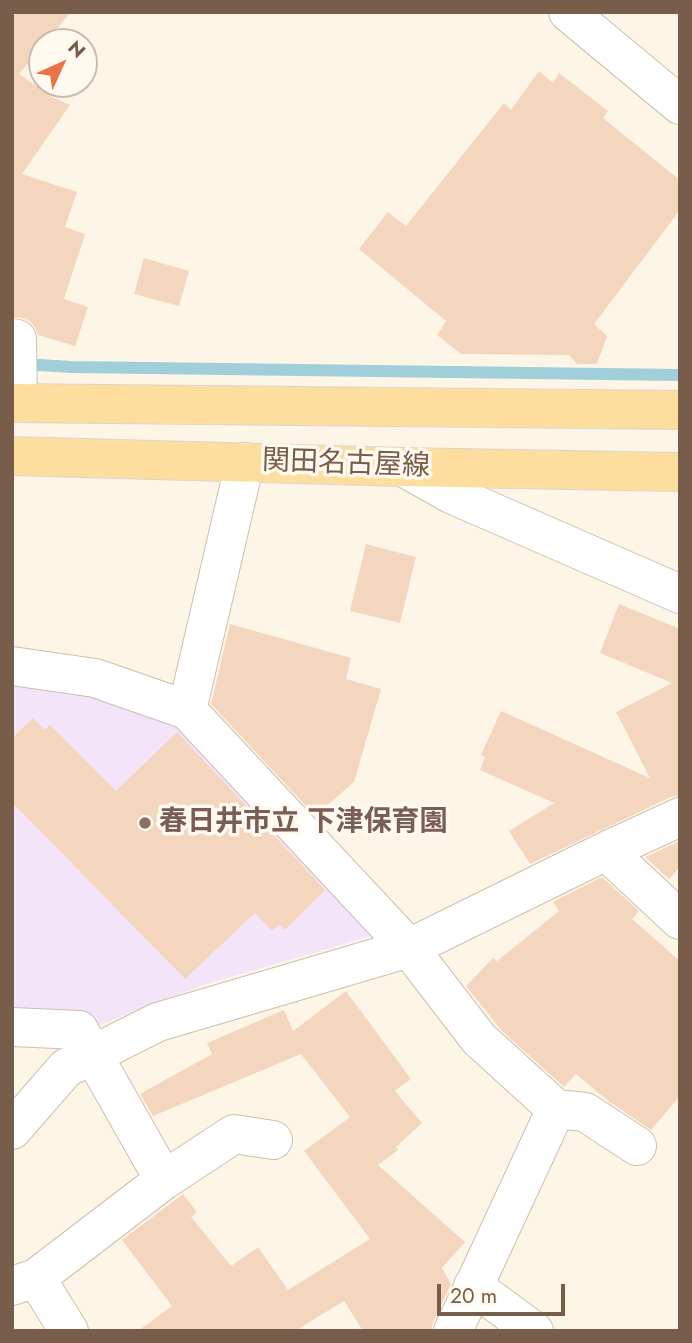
<!DOCTYPE html>
<meta charset="utf-8">
<style>
body{margin:0}
#map{position:relative;width:692px;height:1343px;overflow:hidden;background:#fdf6e7;font-family:Jost,sans-serif}
canvas{display:block}
.frame{position:absolute;inset:0;border:14px solid #785d4a;pointer-events:none}
.north{position:absolute;left:28px;top:28px;width:70px;height:70px;box-sizing:border-box;background:#fff9ef;border:2px solid #c9bbad;border-radius:50%;rotate:45deg;font-size:19px;font-weight:700;line-height:28px;text-align:center;color:#785d4a}
.north::after{content:'';display:block;margin:auto;width:24px;height:32px;background:#ea7449;clip-path:polygon(50% 0,100% 100%,50% 72%,0 100%)}
.scale{position:absolute;left:437px;top:1284px;width:128px;height:32px;box-sizing:border-box;border:4px solid #785d4a;border-top:0;padding-left:9px;font-size:21px;line-height:24px;white-space:nowrap;color:#785d4a;-webkit-text-stroke:5px #fff9ef;paint-order:stroke}
</style>
<div id="map">
<canvas width="692" height="1343"></canvas>
<div class="frame"></div>
<div class="north">N</div>
<div class="scale">20 m</div>
</div>
<script>
const ctx = document.querySelector('canvas').getContext('2d');
ctx.lineJoin = 'round';
function paint(path, color) { ctx.fillStyle = color; ctx.fill(path, 'evenodd'); }
const toPath = rows => new Path2D(rows.map(r => 'M' + r).join(''));
function trace(path, color, width, dash) { ctx.strokeStyle = color; ctx.lineWidth = width; ctx.lineCap = dash ? 'butt' : 'round'; ctx.setLineDash(dash || []); ctx.stroke(path); }
function drawText(font, color, halo, rows, align = 'center') {
  ctx.font = font + ' Jost,"Noto Sans JP",sans-serif'; ctx.lineWidth = 7; ctx.setLineDash([]); ctx.textBaseline = 'middle'; ctx.strokeStyle = halo; ctx.fillStyle = color; for (const [text, x, y, turn = 0] of rows) {
    ctx.save(); ctx.translate(x, y); ctx.rotate((+turn || 0) * Math.PI / 180); ctx.textAlign = isNaN(turn) ? turn : align; if (halo) ctx.strokeText(text, 0, 0); ctx.fillText(text, 0, 0); ctx.restore();
  }
}
const education = toPath([
 [12,672,175,711,378,934,203,985,94,1027,12,1021]
]);
const stream = toPath([
 [22,364,72,367,680,375]
]);
const building = toPath([
 [12,12,71,12,46,42,42,42,42,47,19,74,52,97,70,105,22,174,77,192,65,227,85,234,64,299,88,307,75,346,38,335,36,329,30,321,21,318,12,317],
 [539,71,553,83,559,73,608,111,603,118,680,180,680,210,594,324,607,336,597,364,577,364,569,355,461,354,437,335,446,321,359,249,388,212,406,226,504,103,511,110],
 [144,258,189,271,179,306,134,294],
 [366,544,416,557,400,623,350,611],
 [619,604,680,629,680,796,671,797,530,864,509,831,554,803,480,770,485,757,481,755,501,711,650,778,616,712,672,683,600,653],
 [230,624,351,658,346,679,381,689,354,782,315,816,211,704],
 [33,718,45,730,50,725,116,791,177,732,325,890,285,930,279,924,272,931,255,913,185,979,12,802,12,738],
 [680,841,680,867,669,879,645,857],
 [602,877,639,911,632,919,680,961,680,1096,651,1130,607,1100,576,1074,564,1087,501,1030,466,986,493,958,497,961,559,911,553,902],
 [346,991,411,1079,395,1091,422,1123,396,1147,398,1150,378,1165,465,1242,442,1268,451,1284,433,1322,431,1331,363,1331,344,1301,295,1331,138,1331,172,1306,122,1240,183,1194,197,1212,191,1217,231,1266,258,1247,288,1290,370,1239,304,1151,350,1117,301,1054,153,1116,140,1094,212,1054,207,1043,284,1010,293,1031]
]);
const minor = toPath([
 [568,12,680,105],
 [12,338,17,339,18,403],
 [403,467,451,494,680,594],
 [12,666,95,678,187,710,409,948,479,1039,556,1109,585,1112,637,1146],
 [187,710,245,462],
 [606,851,680,920],
 [12,1027,79,1030,164,1180],
 [12,1130,66,1068,158,1022,409,948,606,851,680,817],
 [36,1278,69,1331],
 [12,1286,36,1278,164,1180,234,1134,273,1140],
 [473,1286,534,1331],
 [453,1331,556,1109]
]);
const major = toPath([
 [12,403,680,410],
 [12,456,403,467,680,472]
]);
const markers = [
 [145,823,7,"#8d6e63"]
];
const streetNames = [
 ["関田名古屋線",346,465,2]
];
const educationNames = [
 ["春日井市立 下津保育園",159,823]
];
paint(education, '#f3e4fa');
trace(stream, '#a0cfda', 12);
paint(building, '#f4d6be');
trace(minor, '#d0beac', 40);
trace(major, '#dcd5d0', 40);
trace(minor, '#fff', 38);
trace(major, '#fdde9e', 38);
for (const [x, y, r, color] of markers) { const dot = new Path2D(); dot.arc(x, y, r, 0, 2 * Math.PI); ctx.fillStyle = color; ctx.fill(dot); trace(dot, '#fff9ef', 2.5); }
drawText('28px', '#785d4a', '#fff9ef', streetNames);
drawText('bold 28px', '#785e54', '#fff9ef', educationNames, 'left');
</script>
